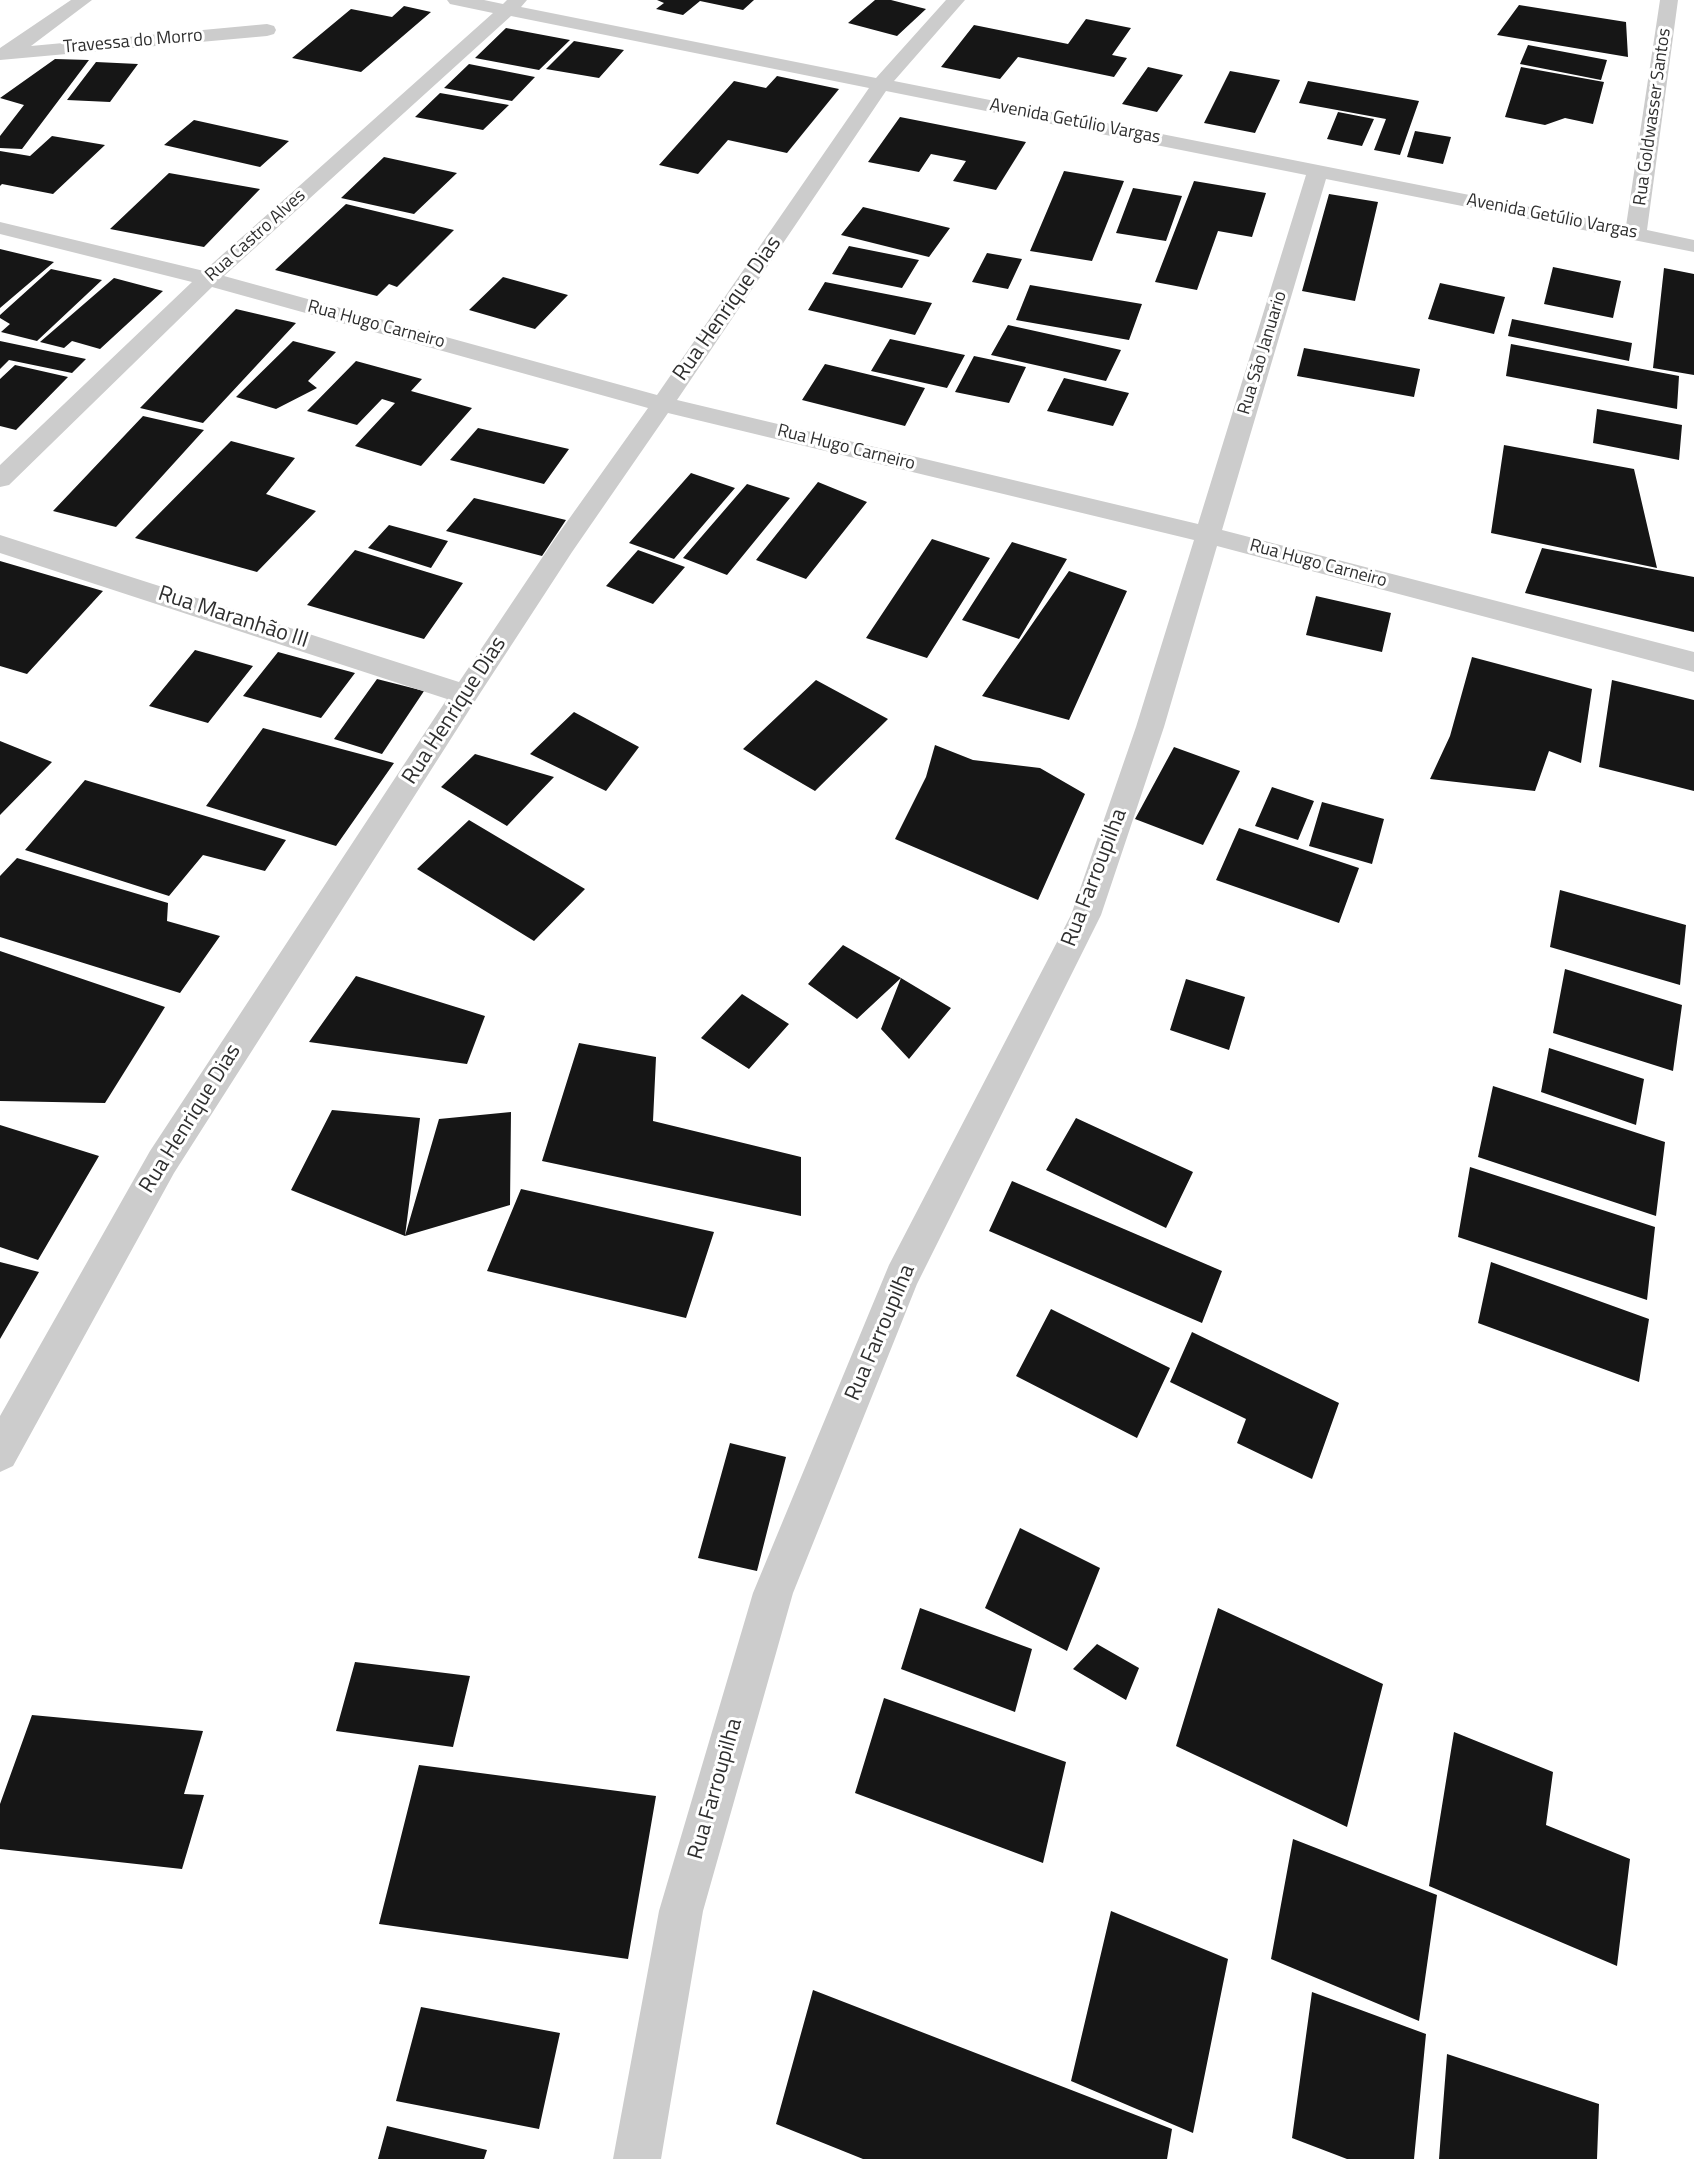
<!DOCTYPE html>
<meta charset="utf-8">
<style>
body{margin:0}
canvas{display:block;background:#fff}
</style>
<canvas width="1694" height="2159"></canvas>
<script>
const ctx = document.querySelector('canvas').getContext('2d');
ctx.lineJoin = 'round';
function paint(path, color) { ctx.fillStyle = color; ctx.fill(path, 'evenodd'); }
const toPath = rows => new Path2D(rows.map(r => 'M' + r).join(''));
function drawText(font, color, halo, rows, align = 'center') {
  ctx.font = font + ' "Titillium Web",sans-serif'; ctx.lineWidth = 6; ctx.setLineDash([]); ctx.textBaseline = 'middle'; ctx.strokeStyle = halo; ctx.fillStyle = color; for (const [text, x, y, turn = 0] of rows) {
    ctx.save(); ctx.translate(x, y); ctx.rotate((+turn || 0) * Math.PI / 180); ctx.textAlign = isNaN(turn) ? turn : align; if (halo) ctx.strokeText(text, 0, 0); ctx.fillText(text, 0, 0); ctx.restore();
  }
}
const building = toPath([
 [657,0,754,0,743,10,700,1,683,15,656,9,664,3],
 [875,0,891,0,926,9,897,36,848,23],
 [1519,5,1626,22,1628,57,1497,35],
 [404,6,431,12,361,72,292,58,351,9,392,17],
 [1086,19,1131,28,1112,55,1127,58,1114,77,1018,57,1000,79,941,67,974,25,1068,44],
 [506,28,570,40,539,70,475,58],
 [574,41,624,50,599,78,546,69],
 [1528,45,1607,60,1601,80,1520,64],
 [55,59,89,60,22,149,0,148,0,136,24,105,0,98],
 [96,62,138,64,110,102,67,100],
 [469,64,535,77,512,101,444,88],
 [1148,67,1183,75,1157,112,1122,104],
 [1521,67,1604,82,1593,124,1565,118,1545,125,1505,117],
 [1230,71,1280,80,1255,133,1204,123],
 [777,76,839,89,787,153,728,140,698,174,659,165,734,81,766,88],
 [1308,81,1419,101,1400,155,1374,150,1386,119,1299,103],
 [440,93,509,105,483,130,415,117],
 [1338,112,1374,119,1362,146,1327,139],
 [900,117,1026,142,996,190,953,181,966,161,931,154,919,172,868,162],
 [194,120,289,141,260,167,164,145],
 [1415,131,1451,137,1443,164,1407,157],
 [52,136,105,145,53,194,2,184,0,186,0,151,30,156],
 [384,157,457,173,414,214,341,198],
 [1064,171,1124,181,1092,261,1030,251],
 [169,173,260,189,204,247,110,229],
 [1194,181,1266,193,1252,237,1218,231,1197,290,1155,282],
 [1133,188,1182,196,1166,241,1116,233],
 [1329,194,1378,202,1355,301,1302,291],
 [346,204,454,230,397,287,389,284,377,296,275,270],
 [863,207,950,228,929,257,841,235],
 [849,246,919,260,902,288,832,274],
 [0,249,54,262,0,308],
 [987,253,1022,259,1008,289,972,282],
 [1553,267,1621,281,1613,318,1544,304],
 [1664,268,1694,274,1694,375,1653,368],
 [51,269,102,280,37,341,1,332,10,324,0,318,0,315],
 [503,277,568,295,535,329,469,310],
 [114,278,163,291,100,349,72,341,64,348,40,342],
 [825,282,932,303,915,335,808,310],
 [1440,283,1505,297,1494,334,1428,319],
 [1030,285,1142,304,1129,340,1016,320],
 [236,309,296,323,203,423,140,408],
 [1512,319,1632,343,1629,361,1508,336],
 [1008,325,1121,350,1106,381,991,355],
 [890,339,965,355,947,388,871,371],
 [0,341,86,359,72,373,9,360,0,369],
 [293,341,336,352,308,381,317,388,276,409,236,397],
 [1511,344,1679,376,1677,409,1506,376],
 [1304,348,1420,369,1414,397,1297,376],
 [974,356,1026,367,1009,403,955,392],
 [356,361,422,379,411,391,472,408,421,466,355,446,395,403,382,399,357,425,307,411],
 [825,364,925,388,905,426,802,400],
 [15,365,68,377,16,430,0,426,0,379],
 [1064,378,1129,393,1113,426,1047,411],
 [1597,409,1682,425,1679,460,1593,443],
 [143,416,204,430,116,527,53,511],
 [478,428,569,449,544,484,450,460],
 [231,441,295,458,266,494,316,511,257,572,135,538],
 [1504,445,1634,469,1657,568,1491,533],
 [691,473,735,488,674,559,629,543],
 [818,482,867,502,806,579,756,560],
 [747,484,790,498,727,575,683,558],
 [474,498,566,520,542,556,446,531],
 [389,525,448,541,431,568,368,548],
 [932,539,990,558,927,658,866,638],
 [1012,542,1067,559,1019,639,962,620],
 [1542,548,1694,577,1694,632,1525,593],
 [355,550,463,583,424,639,307,605],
 [638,550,685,567,653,604,606,586],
 [0,561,103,591,27,674,0,666],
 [1069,571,1127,591,1069,720,982,696],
 [1316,596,1391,613,1382,652,1306,635],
 [195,650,253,666,208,723,149,706],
 [278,652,355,673,321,718,243,696],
 [1472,657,1592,689,1581,763,1549,751,1535,791,1430,779,1450,736],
 [377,679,424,691,382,754,334,739],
 [816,680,888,719,815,791,743,749],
 [1612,680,1694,700,1694,791,1599,767],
 [574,712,639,747,606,791,530,754],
 [263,728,394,763,336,846,206,806],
 [0,741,52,762,0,815],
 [935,745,973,760,1040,768,1085,794,1038,900,895,839,926,777],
 [1174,747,1240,771,1203,845,1135,819],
 [475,754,554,777,507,826,441,787],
 [85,780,229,823,286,840,265,871,203,855,169,896,25,850],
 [1272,787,1314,801,1298,840,1255,826],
 [1322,802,1384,819,1372,864,1309,846],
 [469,820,585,889,534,941,417,869],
 [1239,828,1359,868,1339,923,1216,880],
 [17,858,168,903,167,921,220,936,180,993,0,937,0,876],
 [1560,890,1686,925,1680,985,1550,947],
 [843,945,901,978,951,1008,909,1059,881,1029,901,978,857,1019,808,984],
 [0,951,165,1007,105,1103,0,1101],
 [1565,969,1682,1005,1673,1071,1553,1033],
 [356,976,485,1016,467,1064,309,1042],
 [1186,979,1245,997,1229,1050,1170,1030],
 [742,994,789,1024,749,1069,701,1038],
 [579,1043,656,1057,653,1121,801,1157,801,1216,542,1161],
 [1549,1048,1644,1079,1636,1125,1541,1092],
 [1493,1086,1665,1142,1656,1216,1478,1157],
 [332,1110,420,1118,405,1236,291,1190],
 [511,1112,510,1205,405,1236,439,1119],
 [1076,1118,1193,1172,1166,1228,1046,1170],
 [0,1125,99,1156,38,1260,0,1247],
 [1470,1167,1655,1227,1647,1300,1458,1237],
 [1012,1181,1222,1271,1202,1323,989,1231],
 [521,1189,714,1232,686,1318,487,1271],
 [0,1262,39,1272,0,1339],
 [1491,1262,1649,1319,1639,1382,1478,1323],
 [1051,1309,1170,1368,1137,1438,1016,1376],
 [1192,1332,1339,1403,1312,1479,1237,1443,1246,1419,1170,1382],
 [730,1443,786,1457,757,1571,698,1558],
 [1020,1528,1100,1568,1067,1651,985,1608],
 [920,1608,1032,1649,1015,1712,901,1669],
 [1218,1608,1383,1684,1347,1827,1176,1746],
 [1097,1644,1139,1668,1126,1700,1073,1669],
 [355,1662,470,1676,453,1747,336,1731],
 [884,1698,1066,1762,1043,1863,855,1793],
 [32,1715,203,1731,184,1794,204,1795,182,1869,0,1849,0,1804],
 [1454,1732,1553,1772,1546,1825,1630,1859,1617,1966,1429,1886],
 [419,1765,656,1796,628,1959,379,1924],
 [1293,1839,1437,1895,1419,2021,1271,1959],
 [1111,1911,1228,1959,1193,2133,1071,2081],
 [813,1990,1172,2129,1167,2159,863,2159,776,2124],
 [1312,1992,1426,2034,1414,2159,1347,2159,1292,2138],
 [421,2007,560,2033,539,2129,396,2101],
 [1447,2054,1599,2104,1597,2159,1439,2159],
 [387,2126,487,2150,484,2159,378,2159]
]);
const minor = toPath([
 [71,0,92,0,31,46,267,24,274,26,276,30,274,34,267,36,0,60,0,48,71,0],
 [447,0,484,0,503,4,507,0,527,0,521,7,876,78,946,0,965,0,894,81,1626,226,1660,0,1678,0,1647,230,1694,240,1694,252,1326,179,1222,530,1694,652,1694,672,1217,546,1164,727,1101,915,917,1284,793,1593,703,1911,661,2159,613,2159,659,1911,753,1593,889,1265,1071,915,1136,727,1194,540,668,413,572,552,475,701,174,1173,13,1466,0,1472,0,1416,150,1151,447,699,0,553,0,535,459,682,554,540,648,408,212,287,9,485,0,487,0,465,192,282,0,234,0,222,204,271,493,13,450,4,447,0],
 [511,16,869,88,657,395,224,276,511,16],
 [886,91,1306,175,1198,524,677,400,886,91]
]);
const farStreetnames = [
 ["Travessa do Morro",133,42,-5],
 ["Rua Goldwasser Santos",1653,117,-82],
 ["Avenida Getúlio Vargas",1075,122,11],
 ["Avenida Getúlio Vargas",1552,217,11],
 ["Rua Castro Alves",256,236,-42],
 ["Rua Hugo Carneiro",376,325,15],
 ["Rua São Januario",1263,353,-73],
 ["Rua Hugo Carneiro",846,448,14],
 ["Rua Hugo Carneiro",1318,564,15]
];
const streetNames = [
 ["Rua Henrique Dias",728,309,-55],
 ["Rua Maranhão III",233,618,18],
 ["Rua Henrique Dias",455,711,-57],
 ["Rua Farroupilha",1095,878,-69],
 ["Rua Henrique Dias",191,1119,-58],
 ["Rua Farroupilha",881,1333,-67],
 ["Rua Farroupilha",716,1789,-74]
];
paint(building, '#161616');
paint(minor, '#ccc');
drawText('18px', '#2f2f2f', '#fff', farStreetnames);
drawText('22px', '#2f2f2f', '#fff', streetNames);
</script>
